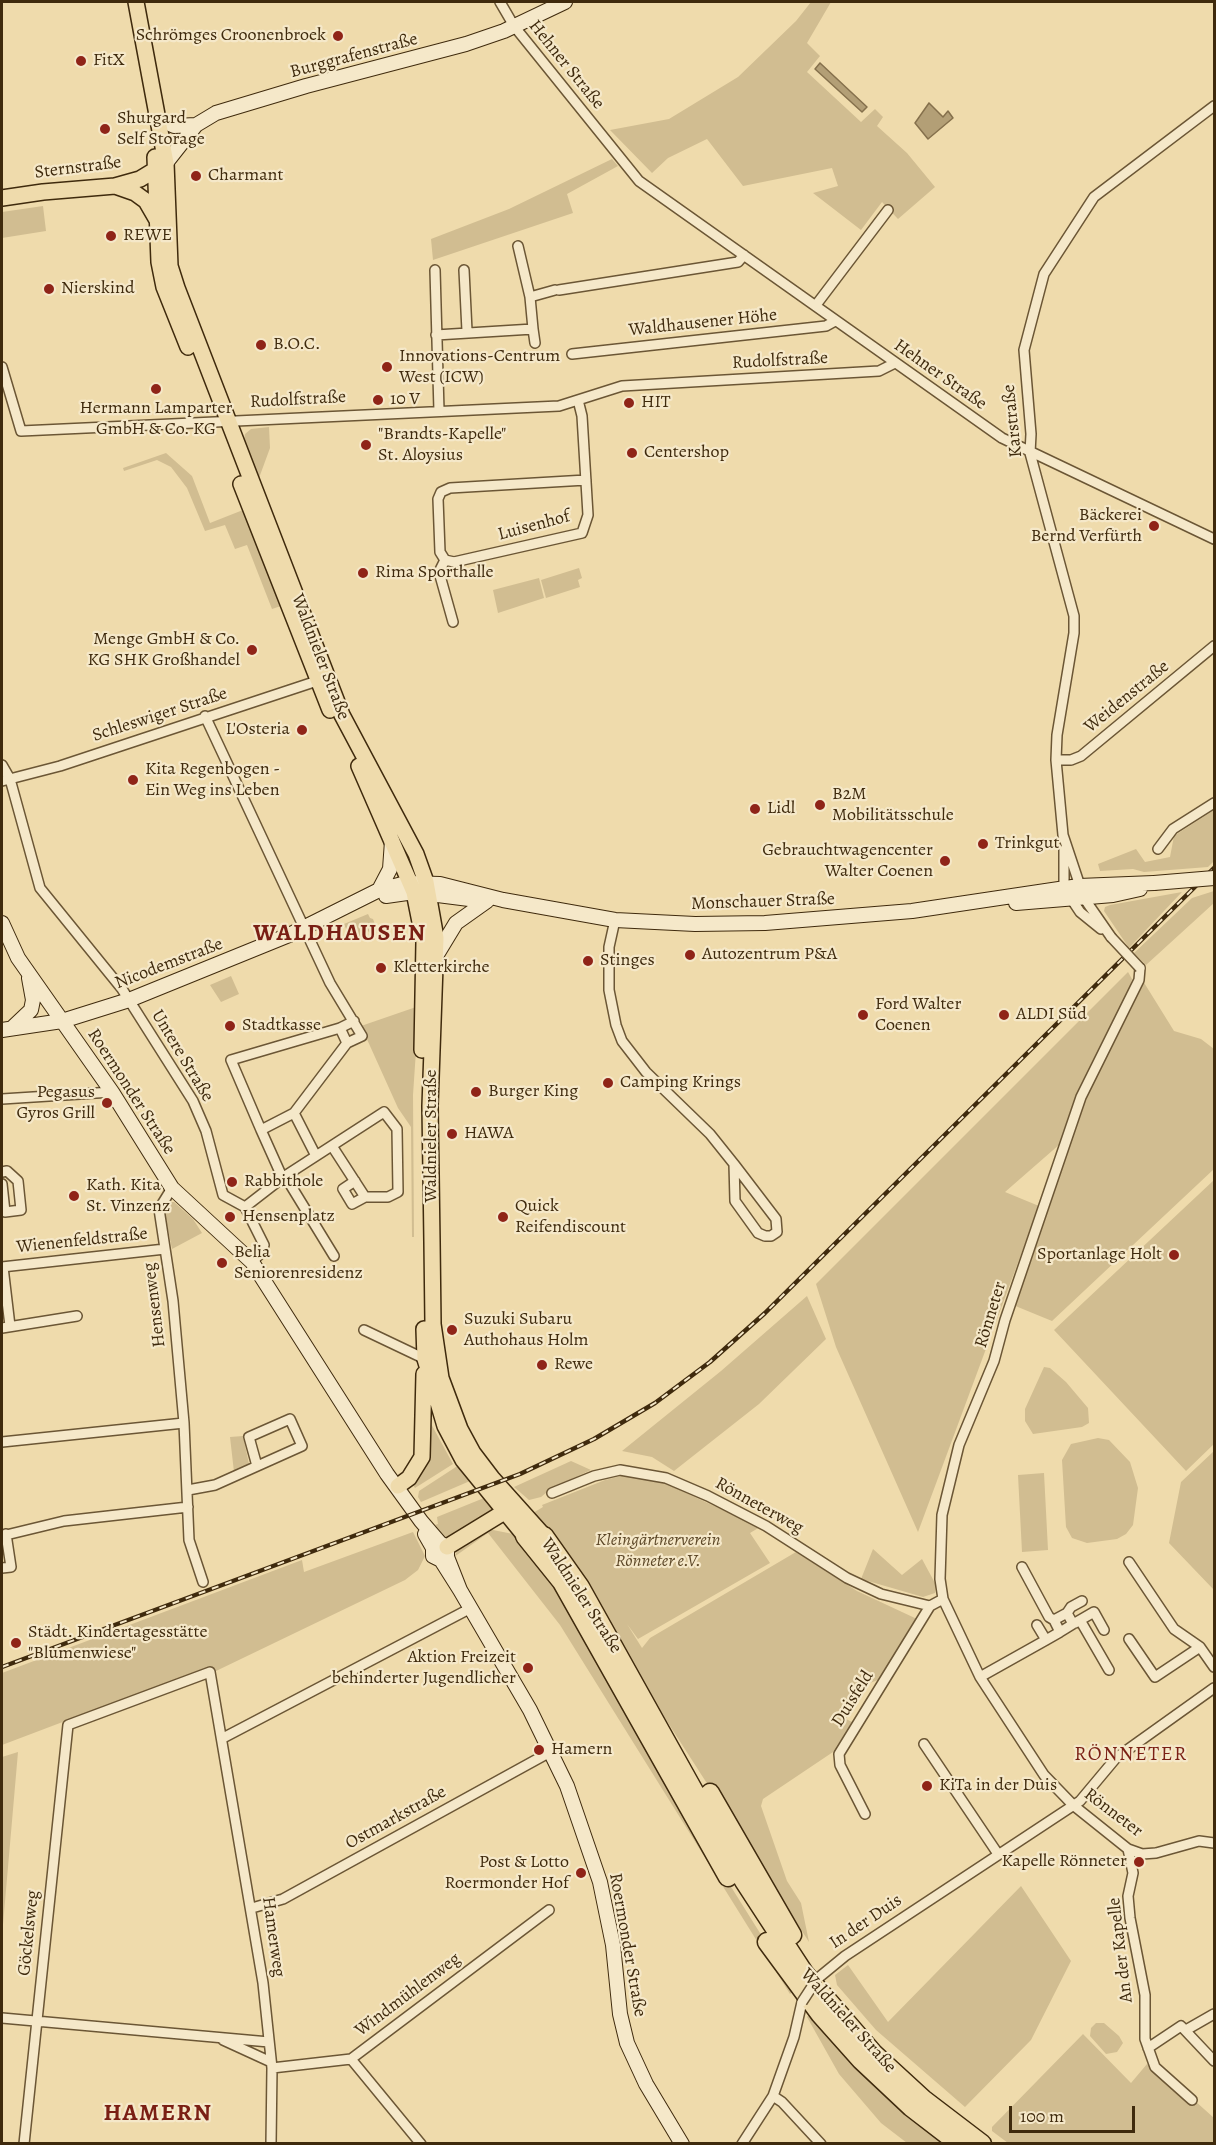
<!DOCTYPE html>
<meta charset="utf-8">
<style>
body{margin:0}
#map{position:relative;width:1216px;height:2145px;overflow:hidden;background:#efdbac;font-family:Alegreya,serif}
canvas{display:block}
.frame{position:absolute;inset:0;border:3px solid #3f2a0d;pointer-events:none}
.scale{position:absolute;left:1009px;top:2106px;width:126px;height:27px;box-sizing:border-box;border:3px solid #3f2a0d;border-top:0;padding-left:8px;font-size:18px;line-height:21px;white-space:nowrap;color:#3f2a0d;-webkit-text-stroke:4px #f5e8c9;paint-order:stroke}
</style>
<div id="map">
<canvas width="1216" height="2145"></canvas>
<div class="frame"></div>
<div class="scale">100 m</div>
</div>
<script>
const ctx = document.querySelector('canvas').getContext('2d');
ctx.lineJoin = 'round';
function paint(path, color) { ctx.fillStyle = color; ctx.fill(path, 'evenodd'); }
const toPath = rows => new Path2D(rows.map(r => 'M' + r).join(''));
function trace(path, color, width, dash) { ctx.strokeStyle = color; ctx.lineWidth = width; ctx.lineCap = dash ? 'butt' : 'round'; ctx.setLineDash(dash || []); ctx.stroke(path); }
function drawText(font, color, halo, rows, align = 'center') {
  ctx.font = font + ' Alegreya,serif'; ctx.lineWidth = 4.5; ctx.setLineDash([]); ctx.textBaseline = 'middle'; ctx.strokeStyle = halo; ctx.fillStyle = color; for (const [text, x, y, turn = 0] of rows) {
    ctx.save(); ctx.translate(x, y); ctx.rotate((+turn || 0) * Math.PI / 180); ctx.textAlign = isNaN(turn) ? turn : align; if (halo) ctx.strokeText(text, 0, 0); ctx.fillText(text, 0, 0); ctx.restore();
  }
}
const green = toPath([
 [811,2,831,2,807,43,820,56,807,72,861,122,875,109,883,117,877,126,907,153,935,187,898,219,882,202,861,230,813,193,838,186,832,168,743,186,707,139,668,158,652,173,610,130,669,119,738,77,796,21],
 [612,159,618,166,567,194,573,213,433,260,431,239,509,209],
 [43,206,46,231,2,238,2,212],
 [269,427,270,448,259,478,244,440,245,434,251,429],
 [166,453,192,476,210,523,243,510,281,606,272,609,247,545,235,549,225,525,205,531,187,488,171,467,157,460,124,471,123,468],
 [579,568,582,578,578,580,580,587,546,598,541,580],
 [539,578,544,598,498,613,493,590],
 [1214,810,1214,861,1208,867,1144,872,1133,869,1100,871,1098,864,1136,849,1145,862,1170,857,1174,836],
 [1214,891,1214,903,1146,965,1134,953,1192,898],
 [1182,892,1129,948,1104,911,1105,907,1110,905],
 [368,914,370,918,373,919,377,930,370,933,365,928,362,931,363,936,355,939,349,936,344,924],
 [1128,972,1132,979,1128,994,1078,1091,1060,1144,1005,1192,1039,1206,918,1532,836,1347,816,1284],
 [231,976,239,994,221,1002,210,985],
 [1143,981,1174,1031,1201,1039,1214,1049,1214,1169,1052,1321,1013,1305,1090,1084],
 [419,1006,413,1095,414,1237,412,1237,411,1127,398,1108,361,1026],
 [1214,1180,1214,1444,1186,1471,1054,1330],
 [167,1202,174,1202,193,1219,202,1233,172,1249,164,1209],
 [807,1296,826,1339,759,1404,674,1471,652,1457,622,1451,721,1371],
 [1044,1367,1050,1368,1066,1382,1088,1408,1089,1423,1082,1427,1033,1434,1025,1421,1025,1409],
 [429,1420,453,1464,415,1488,411,1482],
 [243,1436,249,1464,234,1472,230,1437],
 [1098,1438,1109,1440,1130,1462,1138,1488,1133,1525,1126,1534,1117,1539,1087,1543,1072,1538,1066,1527,1062,1460,1071,1444],
 [1214,1451,1214,1590,1169,1543,1181,1482],
 [571,1461,591,1470,552,1488,541,1497,529,1500,514,1487],
 [459,1465,470,1481,421,1502,418,1497,419,1491],
 [1044,1473,1048,1550,1022,1552,1018,1475],
 [625,1475,651,1477,760,1527,750,1533,770,1563,638,1639,627,1624,642,1648,650,1638,796,1552,857,1591,917,1619,878,1680,870,1683,846,1719,852,1722,833,1752,763,1799,761,1806,787,1881,801,1903,809,1942,533,1513,543,1507,542,1505,605,1480],
 [484,1498,498,1514,448,1542,435,1525,438,1524,437,1517],
 [483,1528,513,1534,524,1541,547,1572,693,1826,795,1989,790,1994,560,1625,488,1533,454,1557,460,1545],
 [413,1532,425,1556,418,1570,405,1580,216,1671,205,1668,2,1745,2,1673,302,1560,304,1572],
 [873,1549,902,1575,922,1559,936,1585,935,1593,923,1597,861,1579],
 [18,1752,2,1936,2,1757],
 [1021,1886,1071,1961,1031,2040,965,2107,876,2030,837,1985,835,1975,848,1965,888,2022],
 [812,2010,952,2143,907,2143,881,2123,839,2074,807,2017],
 [1096,2023,1104,2023,1119,2036,1123,2043,1117,2052,1106,2054,1090,2036,1091,2028],
 [1083,2034,1131,2083,1147,2064,1194,2100,1214,2118,1214,2143,1008,2143,992,2131,992,2127]
]);
const water = toPath([
 [820,63,867,107,862,112,815,69,820,63],
 [929,103,943,117,948,111,953,118,928,139,915,123,929,103]
]);
const street = toPath([
 [500,2,514,26,639,181,1002,438,1214,539],
 [435,270,439,411],
 [464,270,467,331],
 [559,290,738,262,744,255],
 [530,297,555,290],
 [816,305,888,210],
 [533,329,535,343],
 [436,335,533,329,530,297,518,246],
 [572,354,826,326,835,321],
 [2,367,21,431,559,406,622,386,879,371,895,363],
 [578,400,582,416,588,515,582,533,454,562,445,560,440,552,438,499,441,492,450,488,586,480],
 [445,560,439,572,453,622],
 [205,716,330,983,362,1036,347,1043,340,1028],
 [1056,760,1071,760,1081,756,1214,646],
 [2,765,10,779,40,888,122,989,193,1101,206,1131,223,1195,245,1207,264,1245,260,1254,252,1262],
 [2,781,60,766,323,679],
 [1158,849,1173,829,1214,803],
 [1064,850,1064,888,1080,912,1101,929],
 [615,920,609,947,609,990,616,1025,622,1041,646,1072,710,1134,734,1164,776,1219,777,1232,771,1236,765,1236,758,1233,735,1201,734,1164],
 [1111,937,1084,898,1063,835,1056,760,1057,735,1074,633,1074,616,1030,453,1031,434,1024,350,1044,274,1094,197,1214,106],
 [1140,968,1139,980,1081,1097,1005,1320,994,1361,959,1445,942,1515,940,1579,943,1599,980,1677,1044,1775,1073,1805,1128,1849,1142,1854,1156,1853,1199,1841,1214,1843],
 [2,1099,112,1092],
 [294,1113,347,1043],
 [261,1130,231,1060,340,1028,354,1021],
 [2,1172,7,1171,18,1181,21,1210,5,1212,2,1184],
 [285,1176,334,1256],
 [283,1179,261,1130,294,1113,316,1156],
 [355,1181,343,1189,352,1204,365,1197],
 [172,1188,159,1209,173,1301,184,1423,189,1540,203,1582],
 [245,1207,285,1176,384,1112,397,1129,398,1192,388,1197,365,1197,332,1146],
 [2,1267,165,1249],
 [3,1267,10,1326],
 [2,1328,77,1316],
 [364,1330,425,1359],
 [2,1442,184,1423],
 [188,1490,215,1485,302,1446,290,1419,249,1437,257,1466],
 [552,1493,594,1476,620,1470,666,1478,708,1496,766,1526,847,1578,881,1594,930,1606,943,1599],
 [2,1536,64,1521,188,1507],
 [1129,1562,1174,1629,1200,1647,1214,1667],
 [1022,1567,1049,1617,1054,1620],
 [2,1568,11,1567,6,1534],
 [1067,1613,1071,1607,1082,1601],
 [1080,1620,1109,1670],
 [1075,1623,1094,1612,1104,1630],
 [1037,1625,1046,1640],
 [1129,1639,1155,1677,1200,1647],
 [980,1677,1046,1640,1060,1632,1073,1624,1067,1613,1054,1620,1060,1632],
 [223,1738,471,1608],
 [924,1744,998,1854],
 [865,1814,840,1765,839,1754,930,1606],
 [1128,1849,1133,1873,1128,1896,1130,1918,1145,1995,1145,2039,1155,2067,1192,2100],
 [252,1908,283,1899,552,1751],
 [817,1979,845,1956,1080,1801,1116,1758,1214,1688],
 [2,2018,269,2042],
 [1186,2030,1214,2014],
 [223,2040,271,2062],
 [1148,2048,1181,2026,1214,2061],
 [351,2059,421,2144],
 [272,2068,351,2059,549,1910],
 [773,2096,782,2102,821,2144],
 [24,2144,68,1725,210,1672,263,1983,272,2068,271,2144],
 [742,2144,773,2096,794,2037,802,2002]
]);
const secondary = toPath([
 [159,119,174,126,196,125],
 [166,163,196,125,216,113,306,86,466,44,504,31,565,2],
 [379,890,390,869,392,841],
 [386,896,414,892,477,900],
 [1016,903,1113,895,1140,889],
 [2,923,18,958,112,1092,172,1188,252,1262,387,1474,421,1521,440,1543,447,1547,447,1557,460,1590],
 [436,956,456,923,487,901],
 [12,1028,31,1010,33,1000,29,978],
 [2,1030,62,1021,129,1000,289,935,379,890,406,883,440,884,503,900,615,920,695,924,765,923,912,911,1079,886,1154,883],
 [425,1534,433,1548,433,1556,441,1560,460,1590,530,1710,567,1786,600,1882,613,1945,620,2014,627,2043,646,2084,682,2144]
]);
const primary = toPath([
 [136,2,166,163,170,266,177,288,342,715,416,854,426,882,436,938,430,1106,432,1242,433,1324,441,1378,460,1429,473,1453,492,1478,544,1536],
 [155,157,159,262,164,287,188,347],
 [115,186,135,193,146,201,157,220],
 [2,198,43,192,115,186,140,179,163,165],
 [241,484,330,710],
 [359,766,414,892,424,942,422,1050],
 [424,1329,425,1359,445,1426,463,1460,525,1536],
 [398,1486,409,1478,422,1457,424,1374],
 [447,1547,514,1506]
]);
const highway = toPath([
 [525,1536,562,1582,728,1877],
 [544,1536,580,1587,744,1881,804,1973,874,2054,923,2099,982,2144],
 [710,1793,792,1935],
 [767,1942,820,2014,861,2060,911,2107,959,2144]
]);
const rail = toPath([
 [2,1667,520,1474,594,1439,655,1403,710,1362,765,1313,1214,868]
]);
const streetBridge = toPath([
 [1111,937,1140,968],
 [802,2002,817,1979]
]);
const secondaryBridge = toPath([
 [1154,883,1214,878]
]);
const markers = [
 [338,36,6,"#8f2418"],
 [81,61,6,"#8f2418"],
 [105,129,6,"#8f2418"],
 [196,176,6,"#8f2418"],
 [111,236,6,"#8f2418"],
 [49,289,6,"#8f2418"],
 [261,345,6,"#8f2418"],
 [387,367,6,"#8f2418"],
 [156,389,6,"#8f2418"],
 [378,400,6,"#8f2418"],
 [629,403,6,"#8f2418"],
 [366,445,6,"#8f2418"],
 [632,453,6,"#8f2418"],
 [1154,526,6,"#8f2418"],
 [363,573,6,"#8f2418"],
 [252,650,6,"#8f2418"],
 [302,730,6,"#8f2418"],
 [133,780,6,"#8f2418"],
 [820,805,6,"#8f2418"],
 [755,809,6,"#8f2418"],
 [983,844,6,"#8f2418"],
 [945,861,6,"#8f2418"],
 [690,955,6,"#8f2418"],
 [588,961,6,"#8f2418"],
 [381,968,6,"#8f2418"],
 [863,1015,6,"#8f2418"],
 [1004,1015,6,"#8f2418"],
 [230,1026,6,"#8f2418"],
 [608,1083,6,"#8f2418"],
 [476,1092,6,"#8f2418"],
 [107,1103,6,"#8f2418"],
 [452,1134,6,"#8f2418"],
 [232,1182,6,"#8f2418"],
 [74,1196,6,"#8f2418"],
 [230,1217,6,"#8f2418"],
 [503,1217,6,"#8f2418"],
 [1174,1255,6,"#8f2418"],
 [222,1263,6,"#8f2418"],
 [452,1330,6,"#8f2418"],
 [542,1365,6,"#8f2418"],
 [16,1643,6,"#8f2418"],
 [528,1668,6,"#8f2418"],
 [539,1750,6,"#8f2418"],
 [927,1786,6,"#8f2418"],
 [1139,1862,6,"#8f2418"],
 [581,1873,6,"#8f2418"]
];
const poiNames = [
 ["Schrömges Croonenbroek",326,36,"right"],
 ["FitX",93,61],
 ["Shurgard",117,119],
 ["Self Storage",117,140],
 ["Charmant",208,176],
 ["REWE",123,236],
 ["Nierskind",61,289],
 ["B.O.C.",273,345],
 ["Innovations-Centrum",399,357],
 ["West (ICW)",399,378],
 ["10 V",390,400],
 ["HIT",641,403],
 ["Hermann Lamparter",156,409,"center"],
 ["GmbH & Co. KG",156,430,"center"],
 ["\"Brandts-Kapelle\"",378,435],
 ["St. Aloysius",378,456],
 ["Centershop",644,453],
 ["Bäckerei",1142,516,"right"],
 ["Bernd Verfürth",1142,537,"right"],
 ["Rima Sporthalle",375,573],
 ["Menge GmbH & Co.",240,640,"right"],
 ["KG SHK Großhandel",240,661,"right"],
 ["L'Osteria",290,730,"right"],
 ["Kita Regenbogen -",145,770],
 ["Ein Weg ins Leben",145,791],
 ["B2M",832,795],
 ["Mobilitätsschule",832,816],
 ["Lidl",767,809],
 ["Trinkgut",995,844],
 ["Gebrauchtwagencenter",933,851,"right"],
 ["Walter Coenen",933,872,"right"],
 ["Autozentrum P&A",702,955],
 ["Stinges",600,961],
 ["Kletterkirche",393,968],
 ["Ford Walter",875,1005],
 ["Coenen",875,1026],
 ["ALDI Süd",1016,1015],
 ["Stadtkasse",242,1026],
 ["Camping Krings",620,1083],
 ["Burger King",488,1092],
 ["Pegasus",95,1093,"right"],
 ["Gyros Grill",95,1114,"right"],
 ["HAWA",464,1134],
 ["Rabbithole",244,1182],
 ["Kath. Kita",86,1186],
 ["St. Vinzenz",86,1207],
 ["Quick",515,1207],
 ["Reifendiscount",515,1228],
 ["Hensenplatz",242,1217],
 ["Belia",234,1253],
 ["Seniorenresidenz",234,1274],
 ["Sportanlage Holt",1162,1255,"right"],
 ["Suzuki Subaru",464,1320],
 ["Authohaus Holm",464,1341],
 ["Rewe",554,1365],
 ["Städt. Kindertagesstätte",28,1633],
 ["\"Blumenwiese\"",28,1654],
 ["Aktion Freizeit",516,1658,"right"],
 ["behinderter Jugendlicher",516,1679,"right"],
 ["Hamern",551,1750],
 ["KiTa in der Duis",939,1786],
 ["Kapelle Rönneter",1127,1862,"right"],
 ["Post & Lotto",569,1863,"right"],
 ["Roermonder Hof",569,1884,"right"]
];
const streetNames = [
 ["Burggrafenstraße",354,56,-15],
 ["Hehner Straße",566,65,51],
 ["Sternstraße",78,168,-7],
 ["Waldhausener Höhe",703,323,-6],
 ["Rudolfstraße",780,361,-3],
 ["Hehner Straße",940,375,35],
 ["Rudolfstraße",298,400,-3],
 ["Karstraße",1013,421,-96],
 ["Luisenhof",534,526,-15],
 ["Waldnieler Straße",320,657,69],
 ["Weidenstraße",1127,697,-39],
 ["Schleswiger Straße",160,715,-18],
 ["Monschauer Straße",763,902,-2],
 ["Nicodemstraße",169,964,-21],
 ["Untere Straße",182,1056,59],
 ["Roermonder Straße",131,1092,57],
 ["Waldnieler Straße",432,1136,-90],
 ["Wienenfeldstraße",82,1241,-6],
 ["Hensenweg",155,1305,-97],
 ["Rönneter",991,1315,-73],
 ["Rönneterweg",759,1506,29],
 ["Waldnieler Straße",581,1596,57],
 ["Duisfeld",853,1699,-58],
 ["Rönneter",1113,1813,37],
 ["Ostmarkstraße",396,1818,-29],
 ["In der Duis",866,1922,-34],
 ["Göckelsweg",29,1933,-84],
 ["Hamerweg",273,1937,82],
 ["Roermonder Straße",627,1945,80],
 ["An der Kapelle",1121,1950,-97],
 ["Windmühlenweg",408,1995,-37],
 ["Waldnieler Straße",848,2021,48]
];
const parkNames = [
 ["Kleingärtnerverein",658,1541],
 ["Rönneter e.V.",658,1562]
];
const neighbourhoodNames = [
 ["RÖNNETER",1131,1755]
];
const districtNames = [
 ["WALDHAUSEN",340,934],
 ["HAMERN",158,2114]
];
paint(green, '#d1bd91');
paint(water, '#b39f76');
trace(water, '#85704c', 1.5);
trace(street, '#6b5635', 12);
trace(secondary, '#3f2a0d', 16);
trace(primary, '#3f2a0d', 18);
trace(highway, '#3f2a0d', 21);
trace(street, '#f5e8c9', 9);
trace(secondary, '#f5e8c9', 14);
trace(primary, '#efdbac', 15);
trace(highway, '#efdbac', 18);
trace(rail, '#3f2a0d', 4.5);
trace(rail, '#f5e8c9', 2, [7]);
trace(streetBridge, '#6b5635', 12, []);
trace(secondaryBridge, '#3f2a0d', 16, []);
trace(streetBridge, '#f5e8c9', 9);
trace(secondaryBridge, '#f5e8c9', 14);
for (const [x, y, r, color] of markers) { const dot = new Path2D(); dot.arc(x, y, r, 0, 2 * Math.PI); ctx.fillStyle = color; ctx.fill(dot); trace(dot, '#f5e8c9', 2); }
drawText('18px', '#3f2a0d', '#f5e8c9', poiNames, 'left');
drawText('18px', '#3f2a0d', '#f5e8c9', streetNames);
drawText('italic 18px', '#5c4727', '#f5e8c9', parkNames);
ctx.letterSpacing = '1.5px';
drawText('20px', '#7a1f14', '#f5e8c9', neighbourhoodNames);
ctx.letterSpacing = '0px';
ctx.letterSpacing = '1.5px';
drawText('bold 24px', '#7a1f14', '#f5e8c9', districtNames);
ctx.letterSpacing = '0px';
</script>
